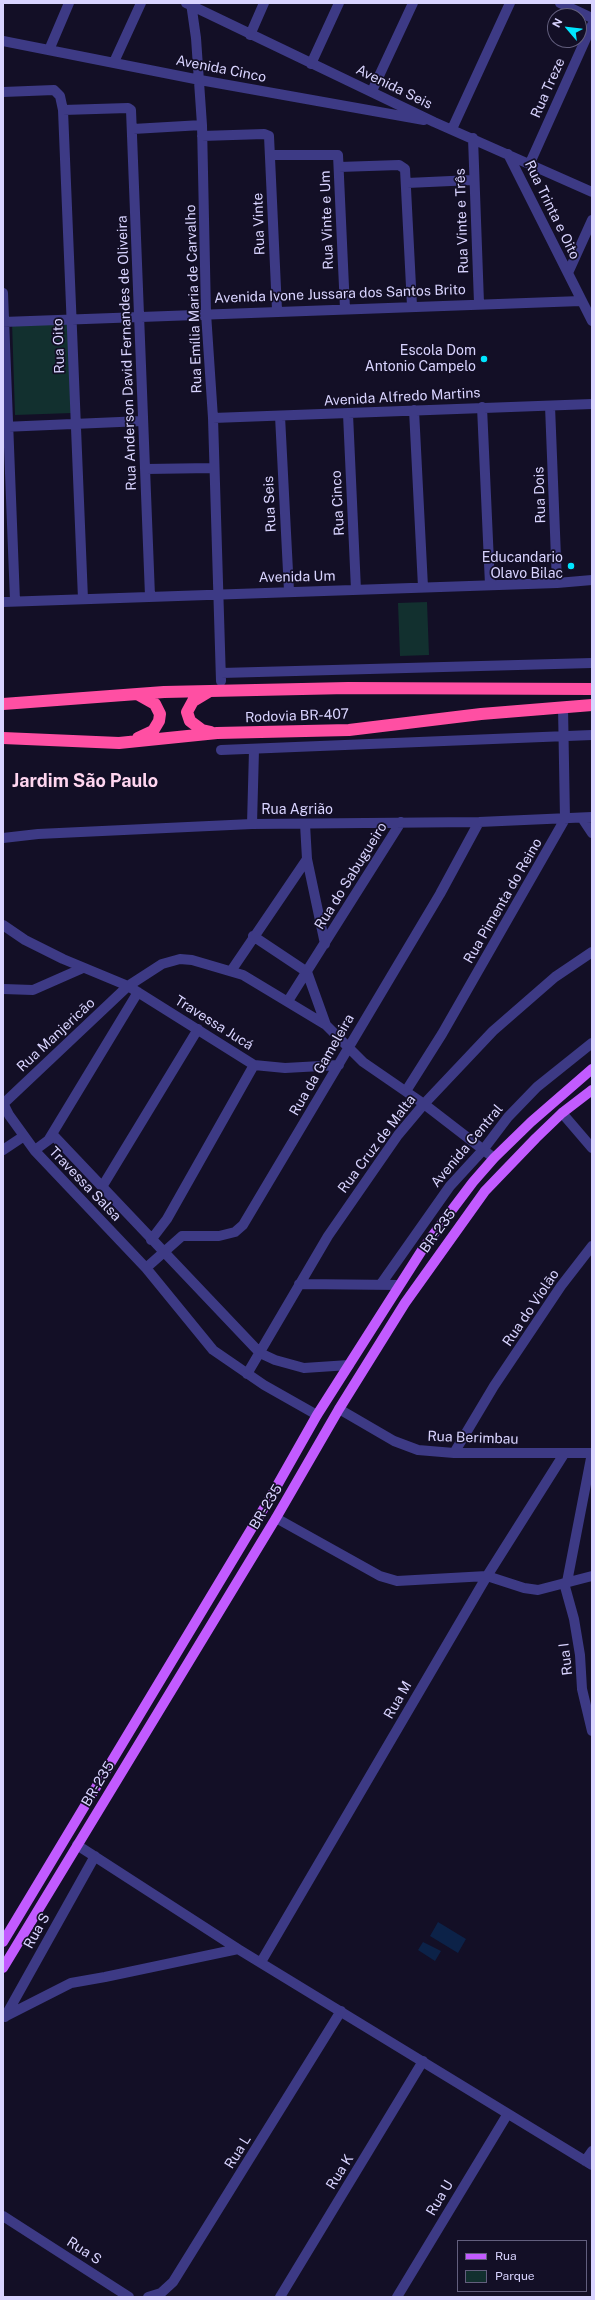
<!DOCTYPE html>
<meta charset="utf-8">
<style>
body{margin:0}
#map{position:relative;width:595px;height:2300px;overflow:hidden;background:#130f26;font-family:"Public Sans",sans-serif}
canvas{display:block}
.frame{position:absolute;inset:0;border:4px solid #d9d4ff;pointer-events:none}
.legend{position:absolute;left:457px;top:2240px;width:130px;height:52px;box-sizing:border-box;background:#130f26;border:1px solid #625e7d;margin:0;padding:5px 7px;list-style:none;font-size:12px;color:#d9d4ff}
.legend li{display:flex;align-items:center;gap:8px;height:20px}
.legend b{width:20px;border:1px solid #625e7d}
.north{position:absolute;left:547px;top:8px;width:40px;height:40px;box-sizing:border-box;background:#130f26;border:1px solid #625e7d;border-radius:50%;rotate:298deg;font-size:11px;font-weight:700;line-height:16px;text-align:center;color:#d9d4ff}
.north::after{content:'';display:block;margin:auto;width:14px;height:18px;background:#00e5ff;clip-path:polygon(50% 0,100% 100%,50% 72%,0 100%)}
</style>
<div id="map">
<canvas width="595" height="2300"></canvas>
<div class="frame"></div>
<ul class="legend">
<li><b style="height:5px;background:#c25bff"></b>Rua</li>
<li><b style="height:11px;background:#12302f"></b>Parque</li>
</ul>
<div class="north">N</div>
</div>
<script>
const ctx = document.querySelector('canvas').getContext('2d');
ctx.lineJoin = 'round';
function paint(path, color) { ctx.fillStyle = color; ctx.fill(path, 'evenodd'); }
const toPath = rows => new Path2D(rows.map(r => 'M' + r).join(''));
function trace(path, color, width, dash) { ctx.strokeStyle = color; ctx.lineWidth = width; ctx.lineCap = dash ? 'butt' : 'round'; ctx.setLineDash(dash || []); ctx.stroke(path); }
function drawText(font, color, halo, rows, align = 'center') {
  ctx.font = font + ' "Public Sans",sans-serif'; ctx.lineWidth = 3.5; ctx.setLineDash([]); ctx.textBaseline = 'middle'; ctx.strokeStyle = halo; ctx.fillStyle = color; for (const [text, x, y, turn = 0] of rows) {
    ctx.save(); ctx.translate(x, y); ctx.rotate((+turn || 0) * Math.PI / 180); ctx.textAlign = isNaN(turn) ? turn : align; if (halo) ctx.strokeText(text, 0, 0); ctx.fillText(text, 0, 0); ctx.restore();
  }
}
const green = toPath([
 [68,319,72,413,15,415,12,322],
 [427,602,429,655,400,656,398,603]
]);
const water = toPath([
 [438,1922,466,1939,458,1953,430,1936],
 [423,1942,441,1951,435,1961,418,1950]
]);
const minor = toPath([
 [186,3,434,122,592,192],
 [191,3,196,38,202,125,206,313,213,418,221,681],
 [560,3,592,18],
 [250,35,264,3],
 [3,41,200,80,424,120],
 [49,50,69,3],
 [114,62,141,3],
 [311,64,339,3],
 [372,91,413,3],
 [3,92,54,90,60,96,63,110,83,599],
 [63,110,128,108,131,110,150,596],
 [133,129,202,125],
 [452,129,510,3],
 [202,136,264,134,269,136,277,310],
 [473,138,479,303],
 [508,154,592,321],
 [270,155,338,155,345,309],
 [530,163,592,25],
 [339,167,399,165,405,169,412,306],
 [407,183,473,180],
 [568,273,592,220],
 [3,293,15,601],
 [3,322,581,301],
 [550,406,557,583],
 [482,407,490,585],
 [414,410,423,587],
 [348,414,356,590],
 [280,416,289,591],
 [213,418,592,404],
 [3,427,143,421],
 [146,469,213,468],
 [3,602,557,583,592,580],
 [221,673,592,663],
 [221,750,592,735],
 [582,818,592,833],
 [252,824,254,750],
 [305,824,307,859,325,944],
 [3,838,38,834,252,824,479,822,592,817],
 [3,925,25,940,63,959,128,986,254,1065,285,1068,339,1065],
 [253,936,307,972],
 [231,971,307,859],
 [307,972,326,1025],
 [3,989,33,990,83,968],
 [288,1001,401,822],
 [406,1091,442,1034,565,819,563,707],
 [3,1103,9,1115,35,1151,146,1268,213,1350,264,1385,317,1415],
 [3,1104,128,986,162,964,180,959,192,960,243,975,326,1025,363,1062,424,1104,494,1158],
 [562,1113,592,1148],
 [49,1139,138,992],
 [3,1150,24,1136],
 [35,1150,54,1136,260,1353,275,1360,304,1368,349,1365],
 [102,1187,198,1029],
 [151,1240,167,1219,254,1065],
 [146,1268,182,1236,219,1236,235,1232,243,1225,440,894,479,822],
 [299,1284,398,1285],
 [381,1284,450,1186,483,1150,508,1117,537,1087,592,1043],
 [247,1374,328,1236,398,1135,424,1104,493,1031,555,977,592,952],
 [339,1409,394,1441,418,1450,454,1453,592,1453],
 [454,1453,494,1386,561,1286,592,1246],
 [276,1518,380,1576,397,1581,487,1576,524,1588,538,1590,592,1576],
 [567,1582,592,1453],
 [564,1583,574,1619,580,1655,582,1689,592,1731],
 [77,1845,238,1949,592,2165],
 [261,1962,487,1576,564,1454],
 [6,2016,71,1983,105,1977,238,1949],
 [5,2017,95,1856],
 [585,2161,592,2151],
 [3,2216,129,2297],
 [148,2297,161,2293,173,2282,341,2011],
 [280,2297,423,2061],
 [397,2297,507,2115]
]);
const major = toPath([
 [3,1942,270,1498,317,1415,424,1247,473,1182,494,1158,531,1122,592,1069],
 [3,1968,276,1518,339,1409,405,1303,485,1191,536,1138,562,1113,592,1090]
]);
const highway = toPath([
 [208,692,193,701,187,712,190,721,202,730,211,732],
 [3,704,164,692,348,688,592,689],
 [3,738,119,743,217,733,349,730,481,714,592,705],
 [138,738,153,731,159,721,160,714,155,704,139,695]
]);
const markers = [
 [484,359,4,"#00e5ff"],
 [571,566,4,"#00e5ff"]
];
const streetNames = [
 ["Avenida Cinco",221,69,11],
 ["Avenida Seis",394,87,26],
 ["Rua Treze",548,88,-66],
 ["Rua Trinta e Oito",552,210,64],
 ["Rua Vinte e Um",327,220,-92],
 ["Rua Vinte e Três",462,221,-92],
 ["Rua Vinte",259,224,-92],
 ["Avenida Ivone Jussara dos Santos Brito",340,294,-2],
 ["Rua Emília Maria de Carvalho",194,299,-92],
 ["Rua Oito",59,346,-92],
 ["Rua Anderson David Fernandes de Oliveira",127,353,-92],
 ["Avenida Alfredo Martins",402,397,-3],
 ["Rua Dois",540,495,-92],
 ["Rua Cinco",338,503,-93],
 ["Rua Seis",270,504,-93],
 ["Avenida Um",297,577,-1],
 ["Rodovia BR-407",297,716,-2],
 ["Rua Agrião",297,810],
 ["Rua do Sabugueiro",351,876,-58],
 ["Rua Pimenta do Reino",503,901,-60],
 ["Travessa Jucá",214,1023,32],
 ["Rua Manjericão",56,1035,-43],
 ["Rua da Gameleira",322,1065,-60],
 ["Rua Cruz de Malta",377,1144,-53],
 ["Avenida Central",467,1146,-50],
 ["Travessa Salsa",85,1184,46],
 ["BR-235",438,1231,-54],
 ["Rua do Violão",531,1308,-56],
 ["Rua Berimbau",473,1438,2],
 ["BR-235",266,1507,-59],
 ["Rua I",566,1659,-97],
 ["Rua M",398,1700,-60],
 ["BR-235",98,1784,-59],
 ["Rua S",37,1931,-61],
 ["Rua L",238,2152,-58],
 ["Rua K",340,2172,-58],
 ["Rua U",440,2198,-59],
 ["Rua S",84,2251,33]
];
const poiNames = [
 ["Escola Dom",476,351],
 ["Antonio Campelo",476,367],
 ["Educandario",563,558],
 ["Olavo Bilac",563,574]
];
const districtNames = [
 ["Jardim São Paulo",85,781]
];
paint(green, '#12302f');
paint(water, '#0c2248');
trace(minor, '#3d3a85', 10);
trace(major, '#c25bff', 10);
trace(highway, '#ff4fa3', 12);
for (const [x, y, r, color] of markers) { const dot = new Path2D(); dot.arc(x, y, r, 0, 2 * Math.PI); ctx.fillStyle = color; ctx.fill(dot); trace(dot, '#130f26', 1.5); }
drawText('14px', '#d9d4ff', '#130f26', streetNames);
drawText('14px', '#d9d4ff', '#130f26', poiNames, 'right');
drawText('bold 18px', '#ffd6f0', '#130f26', districtNames);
</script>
